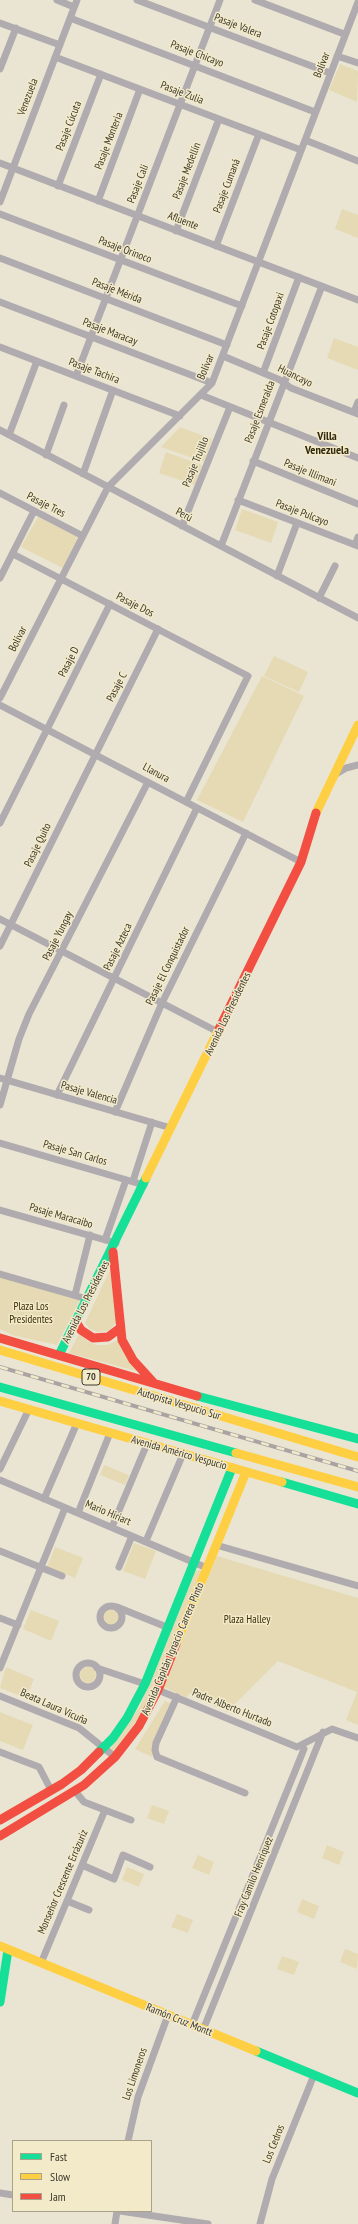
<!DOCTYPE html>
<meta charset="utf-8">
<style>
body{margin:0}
#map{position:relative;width:358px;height:2224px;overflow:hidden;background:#eae5d3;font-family:"PT Sans Narrow",sans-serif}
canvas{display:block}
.legend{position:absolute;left:12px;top:2140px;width:140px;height:72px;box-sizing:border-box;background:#f3eaca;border:1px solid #aaa38b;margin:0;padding:5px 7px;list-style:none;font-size:12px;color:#3d392d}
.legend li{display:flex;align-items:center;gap:8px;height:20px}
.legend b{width:20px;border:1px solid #aaa38b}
</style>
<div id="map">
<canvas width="358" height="2224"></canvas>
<ul class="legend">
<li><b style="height:5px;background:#16e098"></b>Fast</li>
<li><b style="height:5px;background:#ffcf43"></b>Slow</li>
<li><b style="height:5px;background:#f24e42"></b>Jam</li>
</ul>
</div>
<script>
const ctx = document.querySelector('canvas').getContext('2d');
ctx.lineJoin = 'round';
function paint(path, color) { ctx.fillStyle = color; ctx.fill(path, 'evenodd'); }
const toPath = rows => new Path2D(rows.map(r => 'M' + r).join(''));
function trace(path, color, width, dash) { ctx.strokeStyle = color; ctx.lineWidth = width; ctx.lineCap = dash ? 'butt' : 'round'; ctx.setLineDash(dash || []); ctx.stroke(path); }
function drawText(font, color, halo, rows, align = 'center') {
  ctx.font = font + ' "PT Sans Narrow",sans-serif'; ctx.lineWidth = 3; ctx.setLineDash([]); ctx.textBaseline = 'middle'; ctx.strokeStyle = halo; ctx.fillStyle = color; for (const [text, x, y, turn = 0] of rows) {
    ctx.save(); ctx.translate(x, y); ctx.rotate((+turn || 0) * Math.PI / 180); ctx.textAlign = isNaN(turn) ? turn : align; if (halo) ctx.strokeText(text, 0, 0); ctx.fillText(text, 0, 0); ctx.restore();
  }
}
const green = toPath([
 [340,64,358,71,357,102,329,90],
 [342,209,358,215,358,238,335,229],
 [334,338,358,347,358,370,327,358],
 [180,427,212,439,204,462,161,447],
 [166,452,202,465,195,485,159,473],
 [242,509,278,522,271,543,235,530],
 [38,517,78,537,63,568,21,547],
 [274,656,308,672,299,692,264,676],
 [262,676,304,696,243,822,197,800],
 [110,1270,116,1322,110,1330,98,1332,90,1329,85,1323],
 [0,1277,80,1300,57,1345,12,1335,0,1329],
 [79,1334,89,1342,96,1345,107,1345,118,1340,140,1372,69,1353],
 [104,1465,129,1475,125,1485,100,1475],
 [134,1543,156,1551,145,1579,123,1571],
 [55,1547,83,1558,75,1578,47,1567],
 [217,1556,358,1598,358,1725,346,1720,357,1692,278,1661,226,1713,224,1705,213,1707,214,1702,189,1693,187,1698,164,1687],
 [198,1570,201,1571,146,1707,114,1752,110,1749,140,1706,195,1572],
 '103 1617a8 8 0 1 1 16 0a8 8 0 1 1-16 0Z',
 [31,1610,59,1621,51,1641,23,1629],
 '80 1675a8 8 0 1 1 16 0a8 8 0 1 1-16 0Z',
 [6,1667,34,1679,26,1698,0,1688],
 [165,1701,172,1704,152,1757,135,1749],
 [0,1712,33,1725,23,1750,0,1741],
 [152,1805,169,1811,164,1824,147,1818],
 [327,1845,344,1852,339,1865,322,1858],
 [198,1855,214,1862,209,1875,192,1868],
 [127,1867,144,1874,139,1887,122,1880],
 [302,1899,319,1906,314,1919,297,1912],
 [177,1914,193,1920,188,1933,171,1927],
 [345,1949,358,1954,357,1969,340,1962],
 [282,1956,299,1962,294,1975,277,1969]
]);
const street = toPath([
 [57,0,74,7],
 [137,0,330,73],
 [255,0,344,34],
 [70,18,315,112],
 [0,23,60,45],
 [337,56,358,63],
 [55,57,301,150],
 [0,69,16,28],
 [305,140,358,161],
 [0,163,358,300],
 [58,186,101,74],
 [98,201,140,89],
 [0,202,77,0],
 [0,214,242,306],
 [176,231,219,119],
 [216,246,259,134],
 [0,258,227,345],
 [0,302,212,383],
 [0,347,180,416],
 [223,356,280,380,291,388,358,414],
 [263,373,299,277],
 [76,376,220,0],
 [201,395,358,458],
 [354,412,358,402],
 [0,430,358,618],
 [9,435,37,361],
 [46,455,64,405],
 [253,461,358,504],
 [83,474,113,390],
 [0,493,83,536],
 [238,500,358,546],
 [182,526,230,407],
 [355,545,358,537],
 [221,546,322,286],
 [13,554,248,676,186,802],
 [277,576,297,523],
 [0,578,34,511],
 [319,598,335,566],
 [0,698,108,487,212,383,358,2],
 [0,705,301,862],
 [336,774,346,768,358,765],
 [0,823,110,604],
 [0,919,218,1032],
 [0,946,158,629],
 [0,1078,171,1128],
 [57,1095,197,808],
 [0,1105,19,1039,29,1014,148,782],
 [115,1112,162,1003,246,833],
 [0,1143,144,1185],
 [133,1181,152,1122],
 [0,1210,116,1243],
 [105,1240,126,1180],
 [0,1274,87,1299],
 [75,1295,90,1235],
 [0,1469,29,1409],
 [0,1480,207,1568],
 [44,1499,77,1423],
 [78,1513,110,1433],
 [112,1527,147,1444],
 [146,1541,183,1454],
 [216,1545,358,1586],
 [0,1551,62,1576],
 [119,1567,132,1536],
 '100 1617a11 11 0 1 1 22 0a11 11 0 1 1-22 0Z',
 [117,1607,169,1628],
 [0,1618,18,1625],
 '76 1675a12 12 0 1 1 24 0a12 12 0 1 1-24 0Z',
 [0,1668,65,1508],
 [97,1668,145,1684],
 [158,1690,297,1747,332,1729,358,1738],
 [0,1696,79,1728,115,1757],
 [177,1697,156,1743,155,1750,157,1757,245,1793],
 [0,1752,39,1767,51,1790],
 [75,1791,84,1802,131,1820],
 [82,1865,114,1879,123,1855,150,1867],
 [67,1901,89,1910],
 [41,1963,105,1810],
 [192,2025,304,1749],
 [203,2030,323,1732],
 [128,2141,138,2097,168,2015],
 [0,2193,13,2195],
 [120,2211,208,2224],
 [115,2224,117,2211],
 [260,2224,272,2179,314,2075]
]);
const fast = toPath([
 [59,1355,146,1178],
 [0,1387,236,1453],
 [197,1396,358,1439],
 [282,1482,358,1504],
 [99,1752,113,1738,127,1718,145,1684,232,1468],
 [0,2002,8,1950],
 [256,2051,358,2093]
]);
const slow = toPath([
 [316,813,358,725],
 [146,1178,219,1029],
 [0,1350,358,1457],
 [0,1401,282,1482],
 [236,1453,358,1487],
 [176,1644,246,1472],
 [0,1946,256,2051]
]);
const jam = toPath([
 [219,1029,301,862,316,813],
 [113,1252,122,1340,133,1360,153,1382],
 [76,1322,81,1330,93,1338,108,1337,120,1328],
 [0,1338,197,1396],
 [0,1820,62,1784,81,1770,99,1752],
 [0,1836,84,1785,115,1757,139,1726,158,1690,176,1644]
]);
const rail = toPath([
 [0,1367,358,1471]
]);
const shields = [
 [91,1377,18]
];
const shieldNames = [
 ["70",91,1377]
];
const streetNames = [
 ["Pasaje Valera",238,26,21],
 ["Pasaje Chicayo",197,54,21],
 ["Bolívar",322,65,-68],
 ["Pasaje Zulia",182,93,21],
 ["Venezuela",28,97,-69],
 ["Pasaje Cúcuta",69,126,-69],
 ["Pasaje Monteria",109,141,-69],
 ["Pasaje Medellín",187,171,-69],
 ["Pasaje Cali",138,184,-69],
 ["Pasaje Cumaná",227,186,-69],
 ["Afluente",183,221,21],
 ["Pasaje Orinoco",125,250,21],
 ["Pasaje Mérida",117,291,21],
 ["Pasaje Cotopaxi",271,321,-70],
 ["Pasaje Maracay",110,332,21],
 ["Bolívar",206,367,-66],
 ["Pasaje Tachira",94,371,21],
 ["Huancayo",295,376,26],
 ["Pasaje Esmeralda",260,412,-69],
 ["Pasaje Trujillo",196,462,-68],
 ["Pasaje Illimani",310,473,22],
 ["Pasaje Tres",46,505,27],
 ["Pasaje Pulcayo",302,513,21],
 ["Perú",184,515,28],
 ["Pasaje Dos",135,605,27],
 ["Bolívar",18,639,-63],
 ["Pasaje D",69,662,-63],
 ["Pasaje C",117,687,-63],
 ["Llanura",156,773,28],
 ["Pasaje Quito",38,845,-64],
 ["Pasaje Yungay",58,936,-63],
 ["Pasaje Azteca",118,947,-64],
 ["Pasaje El Conquistador",168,966,-64],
 ["Avenida Los Presidentes",228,1014,-64],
 ["Pasaje Valencia",89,1093,16],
 ["Pasaje San Carlos",75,1153,16],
 ["Pasaje Maracaibo",61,1216,16],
 ["Avenida Los Presidentes",86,1302,-63],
 ["Autopista Vespucio Sur",179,1404,17],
 ["Avenida Américo Vespucio",179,1453,16],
 ["Mario Hiriart",108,1513,23],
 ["Avenida Capitán Ignacio Carrera Pinto",173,1649,-67],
 ["Beata Laura Vicuña",54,1707,24],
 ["Padre Alberto Hurtado",232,1708,22],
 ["Fray Camilo Henríquez",254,1877,-68],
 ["Monseñor Crescente Errázuriz",63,1882,-67],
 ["Ramón Cruz Montt",179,2020,22],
 ["Los Limoneros",135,2074,-71],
 ["Los Cedros",274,2144,-68]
];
const parkNames = [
 ["Plaza Los",31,1307],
 ["Presidentes",31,1320],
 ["Plaza Halley",247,1620]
];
const neighbourhoodNames = [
 ["Villa",327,437],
 ["Venezuela",327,451]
];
paint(green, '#e5dab3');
trace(street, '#b0abae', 7);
trace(fast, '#16e098', 9);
trace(slow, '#ffcf43', 9);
trace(jam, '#f24e42', 9);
trace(rail, '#a9a4a3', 4);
trace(rail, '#f3eaca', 2.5, [8]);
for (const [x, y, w] of shields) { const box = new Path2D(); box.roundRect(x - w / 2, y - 8, w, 16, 3); ctx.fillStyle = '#f3eaca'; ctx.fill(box); trace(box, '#3d392d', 1); }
drawText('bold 10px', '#3d392d', null, shieldNames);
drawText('11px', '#3d392d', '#f3eaca', streetNames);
drawText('11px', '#392e04', '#f3eaca', parkNames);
drawText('bold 12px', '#30290d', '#f3eaca', neighbourhoodNames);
</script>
